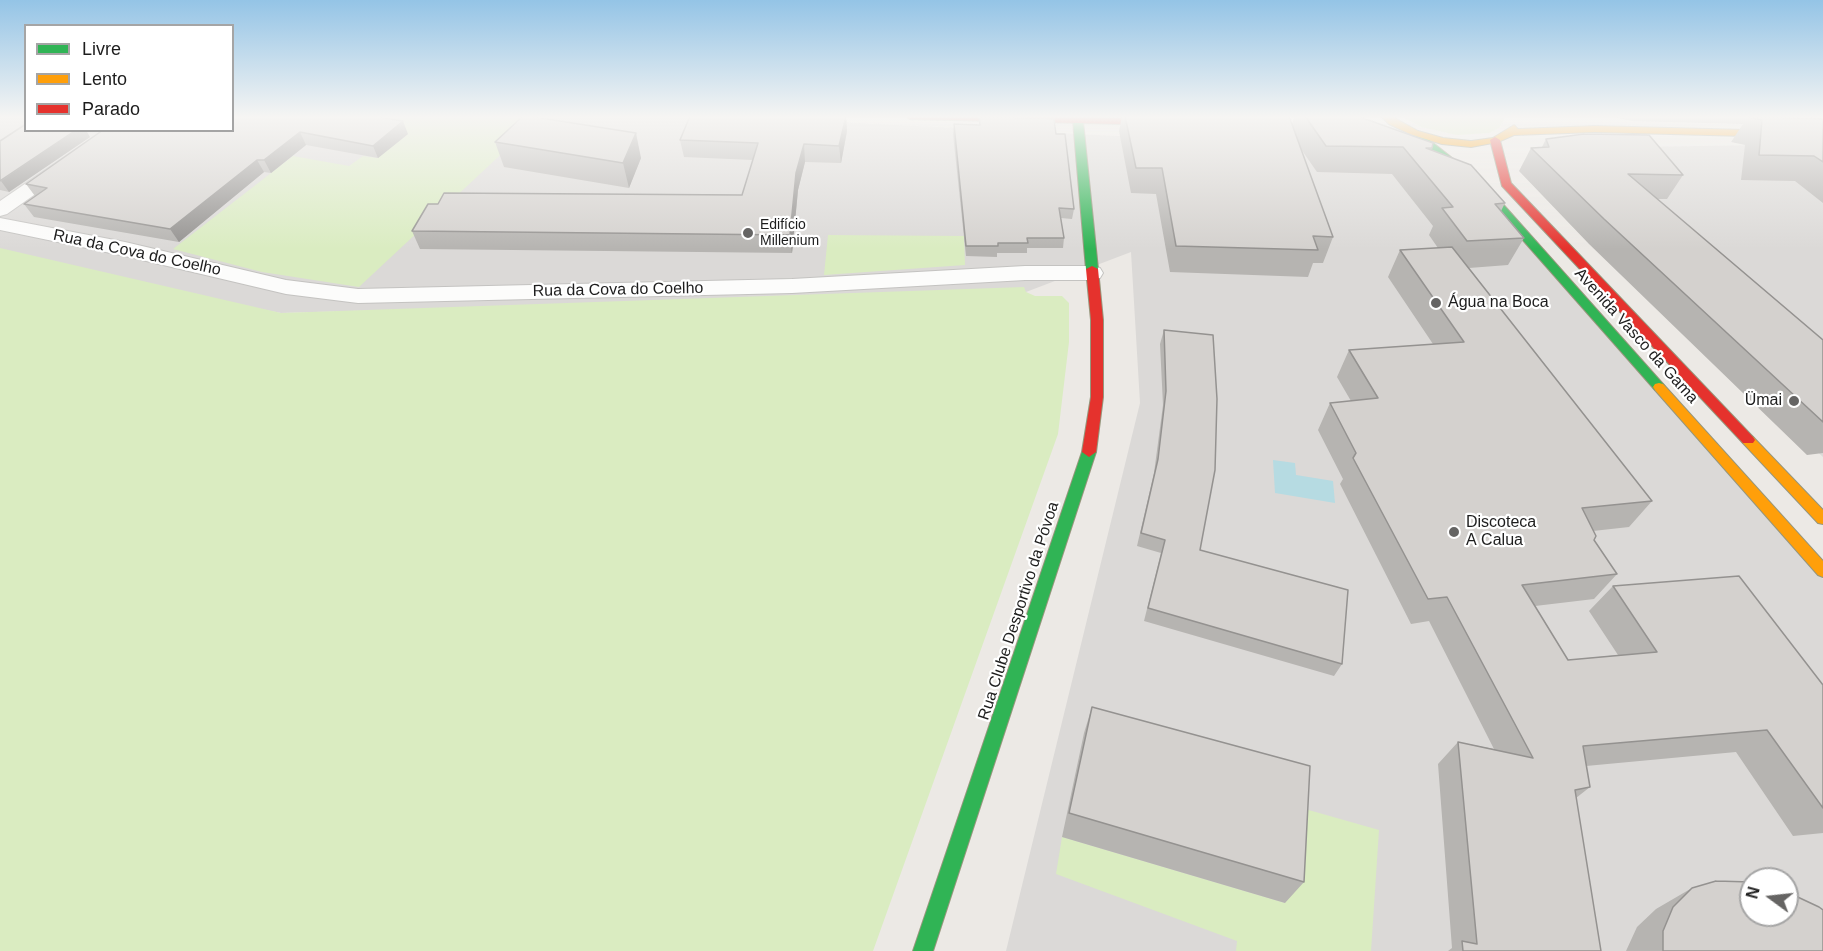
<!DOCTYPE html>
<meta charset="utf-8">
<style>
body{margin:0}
#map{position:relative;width:1823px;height:951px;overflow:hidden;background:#ece9e5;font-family:Helvetica,sans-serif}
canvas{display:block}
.legend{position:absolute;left:24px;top:24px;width:210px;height:108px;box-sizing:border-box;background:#fff;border:2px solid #a5a5a5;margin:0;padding:8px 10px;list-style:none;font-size:18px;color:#1d1d1d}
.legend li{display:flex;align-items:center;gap:12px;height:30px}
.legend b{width:30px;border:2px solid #a5a5a5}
.north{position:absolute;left:1739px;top:867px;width:60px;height:60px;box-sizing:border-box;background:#fff;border:2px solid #a5a5a5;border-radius:50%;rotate:285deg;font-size:16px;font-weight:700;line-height:24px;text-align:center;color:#1d1d1d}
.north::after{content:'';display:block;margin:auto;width:21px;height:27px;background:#656463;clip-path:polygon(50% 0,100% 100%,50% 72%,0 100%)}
</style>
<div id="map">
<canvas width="1823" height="951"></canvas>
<ul class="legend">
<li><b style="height:8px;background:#30b455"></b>Livre</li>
<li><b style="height:8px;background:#ff9f0a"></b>Lento</li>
<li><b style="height:8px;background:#e5322d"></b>Parado</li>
</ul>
<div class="north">N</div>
</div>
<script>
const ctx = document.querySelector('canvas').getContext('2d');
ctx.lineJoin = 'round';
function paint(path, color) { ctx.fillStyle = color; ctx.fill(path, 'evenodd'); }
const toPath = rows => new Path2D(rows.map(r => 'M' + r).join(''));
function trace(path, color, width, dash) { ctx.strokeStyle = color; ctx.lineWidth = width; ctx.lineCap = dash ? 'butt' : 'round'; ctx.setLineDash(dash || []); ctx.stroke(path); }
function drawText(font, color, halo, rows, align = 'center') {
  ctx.font = font + ' Helvetica,sans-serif'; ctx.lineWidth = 4.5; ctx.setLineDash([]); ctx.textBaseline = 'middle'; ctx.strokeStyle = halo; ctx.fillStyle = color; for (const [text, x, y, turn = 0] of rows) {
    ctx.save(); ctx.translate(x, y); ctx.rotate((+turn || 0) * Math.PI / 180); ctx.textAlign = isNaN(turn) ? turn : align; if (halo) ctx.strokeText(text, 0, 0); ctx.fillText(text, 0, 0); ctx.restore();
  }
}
const residential = toPath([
 [0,116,25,116,26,130,232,130,233,116,720,116,1117,136,1359,137,1481,186,1823,579,1823,951,1006,951,1140,403,1131,252,1026,292,281,313,0,257],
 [1751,879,1787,879,1787,915,1751,915],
 [1823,144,1823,457,1540,190,1569,148]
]);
const grass = toPath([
 [360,116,542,116,359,287,262,272,173,249,293,156,349,166,363,156,378,158],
 [1401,116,1504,116,1504,120,1499,128,1489,133,1457,135,1421,127],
 [828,235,964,236,965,265,824,275],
 [0,248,281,313,1024,287,1026,292,1035,296,1062,296,1069,303,1069,342,1058,434,873,951,0,951],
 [1291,805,1379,830,1371,951,1236,951,1237,941,1056,874,1062,837,1285,903]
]);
const water = toPath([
 [1273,460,1295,463,1296,475,1333,481,1335,503,1275,493]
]);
const street = toPath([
 [104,130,126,130,7,214,0,216,0,201,104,130],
 [0,218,125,242,286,280,358,289,792,279,1025,266,1092,266,1100,268,1103,273,1100,278,1092,280,1025,280,792,293,358,303,286,294,125,256,0,230,0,218]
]);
const fast = toPath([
 [1078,118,1083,121,1098,269,1092,272,1086,269,1073,121,1078,118],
 [1412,131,1418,131,1485,184,1663,384,1665,387,1663,390,1655,390,1477,188,1412,135,1412,131],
 [1089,447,1096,452,933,951,913,951,1082,452,1089,447]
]);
const slow = toPath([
 [1381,116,1391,116,1418,131,1443,138,1471,141,1493,138,1514,125,1518,129,1595,126,1823,132,1823,138,1595,132,1514,135,1498,142,1471,147,1442,144,1412,135,1389,124,1381,116],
 [1659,383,1663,384,1823,561,1823,577,1818,575,1655,390,1653,387,1655,384,1659,383],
 [1748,435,1753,437,1823,510,1823,524,1818,523,1743,443,1741,440,1743,437,1748,435]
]);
const jam = toPath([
 [905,116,1029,116,1164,119,1169,122,1164,125,910,119,905,116],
 [1495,137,1500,140,1511,183,1753,437,1755,440,1753,443,1743,443,1502,186,1490,140,1495,137],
 [1092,266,1098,269,1103,320,1103,397,1096,452,1089,457,1082,452,1091,397,1091,320,1086,269,1092,266]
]);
const wall = toPath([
 [690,116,846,116,847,131,841,163,805,162,798,190,792,253,420,249,412,231,742,195,753,160,684,157,680,140],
 [1122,116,1289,116,1292,124,1295,116,1357,116,1432,148,1431,150,1505,203,1501,211,1524,238,1508,265,1469,268,1652,501,1629,527,1593,531,1594,540,1617,574,1594,599,1535,606,1568,660,1618,655,1589,611,1613,586,1823,685,1823,833,1793,836,1736,752,1586,766,1590,787,1576,798,1601,951,1448,951,1452,948,1438,764,1458,742,1494,749,1429,621,1411,624,1340,484,1343,479,1318,430,1330,403,1351,401,1337,377,1349,350,1433,344,1388,277,1400,250,1438,248,1429,235,1433,226,1392,174,1317,172,1301,149,1333,237,1323,263,1313,263,1308,277,1170,272,1156,194,1131,193,1119,131],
 [1611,116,1813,116,1811,118,1823,119,1823,203,1795,181,1741,180,1745,145,1731,142,1743,124,1633,121],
 [979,117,1056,134,1074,209,1072,219,1061,218,1064,238,1063,248,1027,248,1027,253,997,253,997,257,966,256,953,134,954,124,979,125],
 [161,131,408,134,378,158,306,145,271,173,264,172,179,242,34,217,24,204,35,196,26,184],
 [90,137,9,192,0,190,0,141],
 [1546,139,1683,175,1667,199,1657,199,1823,340,1823,453,1807,455,1589,244,1519,171,1531,148,1542,147],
 [495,142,641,158,629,188,504,167],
 [1164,330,1200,550,1342,664,1334,676,1144,621,1161,553,1137,546,1154,473,1163,405,1160,344],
 [1092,707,1304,882,1285,903,1062,837,1084,733],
 [1692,888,1823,951,1626,951,1637,927,1656,909]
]);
const shadedWall = toPath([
 [846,116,847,131,841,163,839,146],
 [403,121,408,134,378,158,373,146],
 [76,130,86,130,90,137,9,192,1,181],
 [300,132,306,145,271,173,264,160],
 [636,133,641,158,629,188,623,163],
 [804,144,805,162,798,190,792,253,790,235,796,173],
 [257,160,264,172,179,242,170,229]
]);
const building = toPath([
 [232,116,372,116,403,121,373,146,300,132,264,160,257,160,170,229,24,204,47,188,26,184,103,130,155,130,161,131,162,130,232,130,232,116],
 [523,116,528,116,636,133,623,163,495,142,523,116],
 [690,116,846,116,839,146,804,144,796,173,790,235,412,231,428,204,438,204,444,193,742,195,758,143,680,140,690,116],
 [1125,116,1289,116,1333,237,1313,236,1318,250,1176,246,1162,168,1136,168,1125,116],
 [1305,116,1357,116,1433,143,1432,148,1426,148,1471,165,1505,203,1495,204,1524,238,1467,241,1442,208,1453,207,1403,147,1326,146,1305,116],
 [979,117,1054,119,1056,134,1065,134,1074,209,1059,208,1064,238,1027,238,1028,243,998,243,998,246,966,246,954,124,980,125,979,117],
 [1748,117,1823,119,1823,162,1814,156,1759,155,1762,120,1748,117],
 [26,124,26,130,76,130,0,181,0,141,26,124],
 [1584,134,1649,135,1683,175,1628,174,1823,340,1823,422,1604,219,1531,148,1549,147,1546,139,1584,134],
 [1452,247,1652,501,1582,508,1596,536,1594,540,1617,574,1522,585,1568,660,1657,652,1613,586,1739,576,1823,685,1823,808,1767,730,1583,746,1590,787,1575,790,1601,951,1463,951,1462,941,1477,944,1458,742,1533,758,1447,597,1428,599,1353,458,1356,453,1330,403,1378,398,1349,350,1464,342,1400,250,1452,247],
 [1164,330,1213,335,1217,399,1215,470,1200,550,1348,590,1342,664,1148,608,1165,540,1141,533,1158,459,1166,391,1164,330],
 [1092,707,1310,766,1304,882,1069,813,1092,707],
 [1716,881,1751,882,1751,915,1787,915,1787,892,1819,907,1823,910,1823,951,1663,951,1663,931,1673,907,1692,888,1716,881]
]);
const markers = [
 [748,233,6,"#656463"],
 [1436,303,6,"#656463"],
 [1794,401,6,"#656463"],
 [1454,532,6,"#656463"]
];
const farPoinames = [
 ["Edifício",760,225],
 ["Millenium",760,241]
];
const streetNames = [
 ["Rua da Cova do Coelho",137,253,12],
 ["Rua da Cova do Coelho",618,290,-1],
 ["Avenida Vasco da Gama",1636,336,48],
 ["Rua Clube Desportivo da Póvoa",1019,611,-72]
];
const poiNames = [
 ["Água na Boca",1448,303],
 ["Ümai",1782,401,"right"],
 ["Discoteca",1466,523],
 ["A Calua",1466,541]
];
paint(residential, '#dbd9d7');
paint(grass, '#daecc1');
paint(water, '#b6dbe2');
trace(street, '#c4c3c1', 2);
trace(fast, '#96967c', 2);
trace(slow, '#96967c', 2);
trace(jam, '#96967c', 2);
paint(street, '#fcfcfb');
paint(fast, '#30b455');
paint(slow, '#ff9f0a');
paint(jam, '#e5322d');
paint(wall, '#b6b4b1');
paint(shadedWall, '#949290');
paint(building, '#d4d1ce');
trace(building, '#949290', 1.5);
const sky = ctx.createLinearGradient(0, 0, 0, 249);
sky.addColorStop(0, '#94c4e6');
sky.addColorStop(0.47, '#f6f5f3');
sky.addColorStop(1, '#f6f5f300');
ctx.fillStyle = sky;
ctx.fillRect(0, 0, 1823, 249);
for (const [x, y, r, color] of markers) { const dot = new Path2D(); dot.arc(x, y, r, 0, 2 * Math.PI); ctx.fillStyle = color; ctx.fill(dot); trace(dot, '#fff', 2); }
drawText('14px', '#1d1d1d', '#fff', farPoinames, 'left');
drawText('16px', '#1d1d1d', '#fff', streetNames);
drawText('16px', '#1d1d1d', '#fff', poiNames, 'left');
</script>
